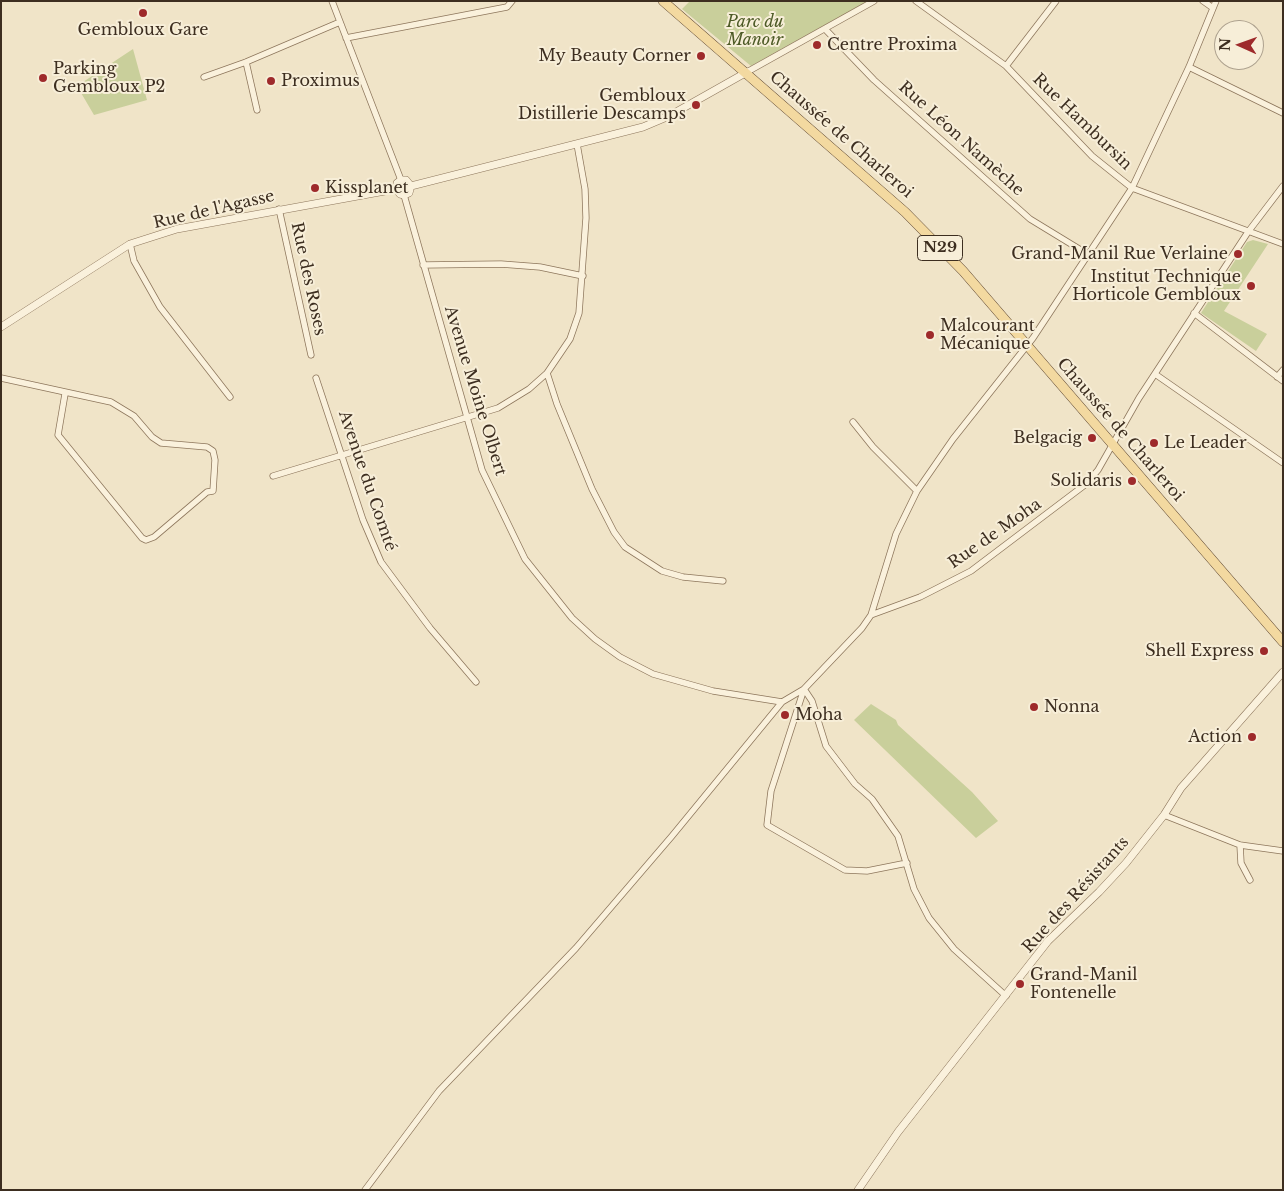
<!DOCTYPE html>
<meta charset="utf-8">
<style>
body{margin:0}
#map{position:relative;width:1284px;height:1191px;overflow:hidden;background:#f0e4c8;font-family:"Libre Baskerville",serif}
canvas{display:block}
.frame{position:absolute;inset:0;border:2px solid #3d2e20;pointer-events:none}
.north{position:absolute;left:1214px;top:20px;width:50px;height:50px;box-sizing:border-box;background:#f7eed8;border:1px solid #ada18e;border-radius:50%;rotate:272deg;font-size:14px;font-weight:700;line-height:20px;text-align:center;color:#3d2e20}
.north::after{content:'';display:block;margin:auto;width:18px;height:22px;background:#9e2a2b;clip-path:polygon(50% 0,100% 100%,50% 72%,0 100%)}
</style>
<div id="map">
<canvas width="1284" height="1191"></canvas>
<div class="frame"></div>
<div class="north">N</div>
</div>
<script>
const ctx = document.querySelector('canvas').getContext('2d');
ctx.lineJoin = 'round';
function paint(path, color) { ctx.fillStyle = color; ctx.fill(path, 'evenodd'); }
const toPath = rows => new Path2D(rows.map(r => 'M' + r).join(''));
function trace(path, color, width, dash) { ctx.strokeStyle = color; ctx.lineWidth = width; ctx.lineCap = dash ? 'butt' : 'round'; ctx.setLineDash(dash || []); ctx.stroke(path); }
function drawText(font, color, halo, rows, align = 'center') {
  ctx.font = font + ' "Libre Baskerville",serif'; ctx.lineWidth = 4; ctx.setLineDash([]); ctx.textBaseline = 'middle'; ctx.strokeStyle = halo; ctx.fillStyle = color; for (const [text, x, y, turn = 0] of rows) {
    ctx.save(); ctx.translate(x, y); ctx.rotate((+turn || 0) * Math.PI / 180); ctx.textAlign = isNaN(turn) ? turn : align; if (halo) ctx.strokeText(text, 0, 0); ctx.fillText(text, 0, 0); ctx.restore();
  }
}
const green = toPath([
 [690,1,868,1,751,66,682,9],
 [133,49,147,100,94,115,77,86],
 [1253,240,1268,244,1224,311,1267,334,1256,351,1201,313,1247,242],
 [871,704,896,720,898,725,972,792,998,821,976,838,854,720]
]);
const minor = toPath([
 [332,1,401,180],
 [916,1,1006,66,1092,156,1132,188,1283,244],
 [1203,1,1213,8],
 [825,29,874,80,1030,219,1089,255],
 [346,38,507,7,512,1],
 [246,62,257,110],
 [1006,66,1056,1],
 [1189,67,1283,113],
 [747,72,874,1],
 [204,77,246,62,340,22],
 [404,195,482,470,525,559,572,618,595,639,620,657,653,674,713,691,782,702,804,689],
 [279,209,311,355],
 [130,244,134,261,160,307,230,397],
 [423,265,501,264,540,267,583,276],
 [1194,313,1283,381],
 [547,373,557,404,592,489,614,532,625,547,662,571,683,577,723,581],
 [1155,374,1283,463],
 [1277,377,1283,370],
 [1,378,111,402,134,416,152,437,161,443,207,447,213,451,215,460,213,491,207,492,154,537,146,540,142,538,58,435,65,394],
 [316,378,363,520,381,562,430,628,476,682],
 [853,422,873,447,917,491],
 [273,476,498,408,529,389,547,373,570,339,579,313,586,218,585,189,577,144],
 [871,615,920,597,971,571,1086,484,1098,470,1139,398,1248,232,1283,186],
 [804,689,812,701,826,746,855,784,872,799,898,836,914,889,929,918,954,949,1006,996],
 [1164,815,1240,845,1283,851],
 [1240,845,1241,863,1250,880],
 [907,863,867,871,845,870,767,825,771,791,804,689,862,628,871,615,896,534,917,491,953,439,1033,338,1132,188,1189,67,1216,1],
 [365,1190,439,1091,576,948,672,836,782,702]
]);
const tertiary = toPath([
 [411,186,643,127,669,116,747,72],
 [396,189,397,183,401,180,406,180,411,186],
 [396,189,400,194,404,195,409,193,411,186],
 [1,327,130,244,177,229,396,189],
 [858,1190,898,1132,1048,941,1099,892,1126,863,1164,815,1181,788,1283,672]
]);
const primary = toPath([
 [663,1,905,212,963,271,1283,642]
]);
const markers = [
 [143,13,5,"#9e2a2b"],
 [817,45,5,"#9e2a2b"],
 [701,56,5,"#9e2a2b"],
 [43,78,5,"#9e2a2b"],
 [271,81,5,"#9e2a2b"],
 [696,105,5,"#9e2a2b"],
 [315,188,5,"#9e2a2b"],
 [1238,254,5,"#9e2a2b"],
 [1251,286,5,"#9e2a2b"],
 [930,335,5,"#9e2a2b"],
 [1092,438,5,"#9e2a2b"],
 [1154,443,5,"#9e2a2b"],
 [1132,481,5,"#9e2a2b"],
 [1264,651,5,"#9e2a2b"],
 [1034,707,5,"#9e2a2b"],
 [785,715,5,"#9e2a2b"],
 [1252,737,5,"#9e2a2b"],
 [1020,984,5,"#9e2a2b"]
];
const shields = [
 [940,248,45]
];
const shieldNames = [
 ["N29",940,248]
];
const parkNames = [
 ["Parc du",755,22],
 ["Manoir",755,40]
];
const poiNames = [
 ["Gembloux Gare",143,30,"center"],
 ["Centre Proxima",827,45],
 ["My Beauty Corner",691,56,"right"],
 ["Parking",53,69],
 ["Gembloux P2",53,87],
 ["Proximus",281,81],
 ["Gembloux",686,96,"right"],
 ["Distillerie Descamps",686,114,"right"],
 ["Kissplanet",325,188],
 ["Grand-Manil Rue Verlaine",1228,254,"right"],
 ["Institut Technique",1241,277,"right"],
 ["Horticole Gembloux",1241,295,"right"],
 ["Malcourant",940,326],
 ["Mécanique",940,344],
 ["Belgacig",1082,438,"right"],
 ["Le Leader",1164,443],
 ["Solidaris",1122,481,"right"],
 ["Shell Express",1254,651,"right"],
 ["Nonna",1044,707],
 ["Moha",795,715],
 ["Action",1242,737,"right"],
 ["Grand-Manil",1030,975],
 ["Fontenelle",1030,993]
];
const streetNames = [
 ["Rue Hambursin",1082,122,44],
 ["Chaussée de Charleroi",841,135,41],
 ["Rue Léon Namèche",961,139,42],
 ["Rue de l'Agasse",214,210,-13],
 ["Rue des Roses",308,279,78],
 ["Avenue Moine Olbert",475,391,73],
 ["Chaussée de Charleroi",1120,430,49],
 ["Avenue du Comté",367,481,71],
 ["Rue de Moha",995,534,-35],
 ["Rue des Résistants",1076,895,-48]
];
paint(green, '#c9cf9b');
trace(minor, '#8d765c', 7);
trace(tertiary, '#8d765c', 8);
trace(primary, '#5b4430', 10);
trace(minor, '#faf1dc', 5.5);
trace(tertiary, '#faf1dc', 7);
trace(primary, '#f3d9a0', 9);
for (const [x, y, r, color] of markers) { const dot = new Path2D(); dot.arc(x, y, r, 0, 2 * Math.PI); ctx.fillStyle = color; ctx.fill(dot); trace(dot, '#f7eed8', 2); }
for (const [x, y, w] of shields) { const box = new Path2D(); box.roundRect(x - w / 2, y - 12.5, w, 25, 4); ctx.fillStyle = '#f7eed8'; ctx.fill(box); trace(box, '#3d2e20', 1); }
drawText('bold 15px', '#3d2e20', null, shieldNames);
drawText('italic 16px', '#4d5a26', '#f7eed8', parkNames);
drawText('16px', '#3d2e20', '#f7eed8', poiNames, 'left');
drawText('16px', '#3d2e20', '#f7eed8', streetNames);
</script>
